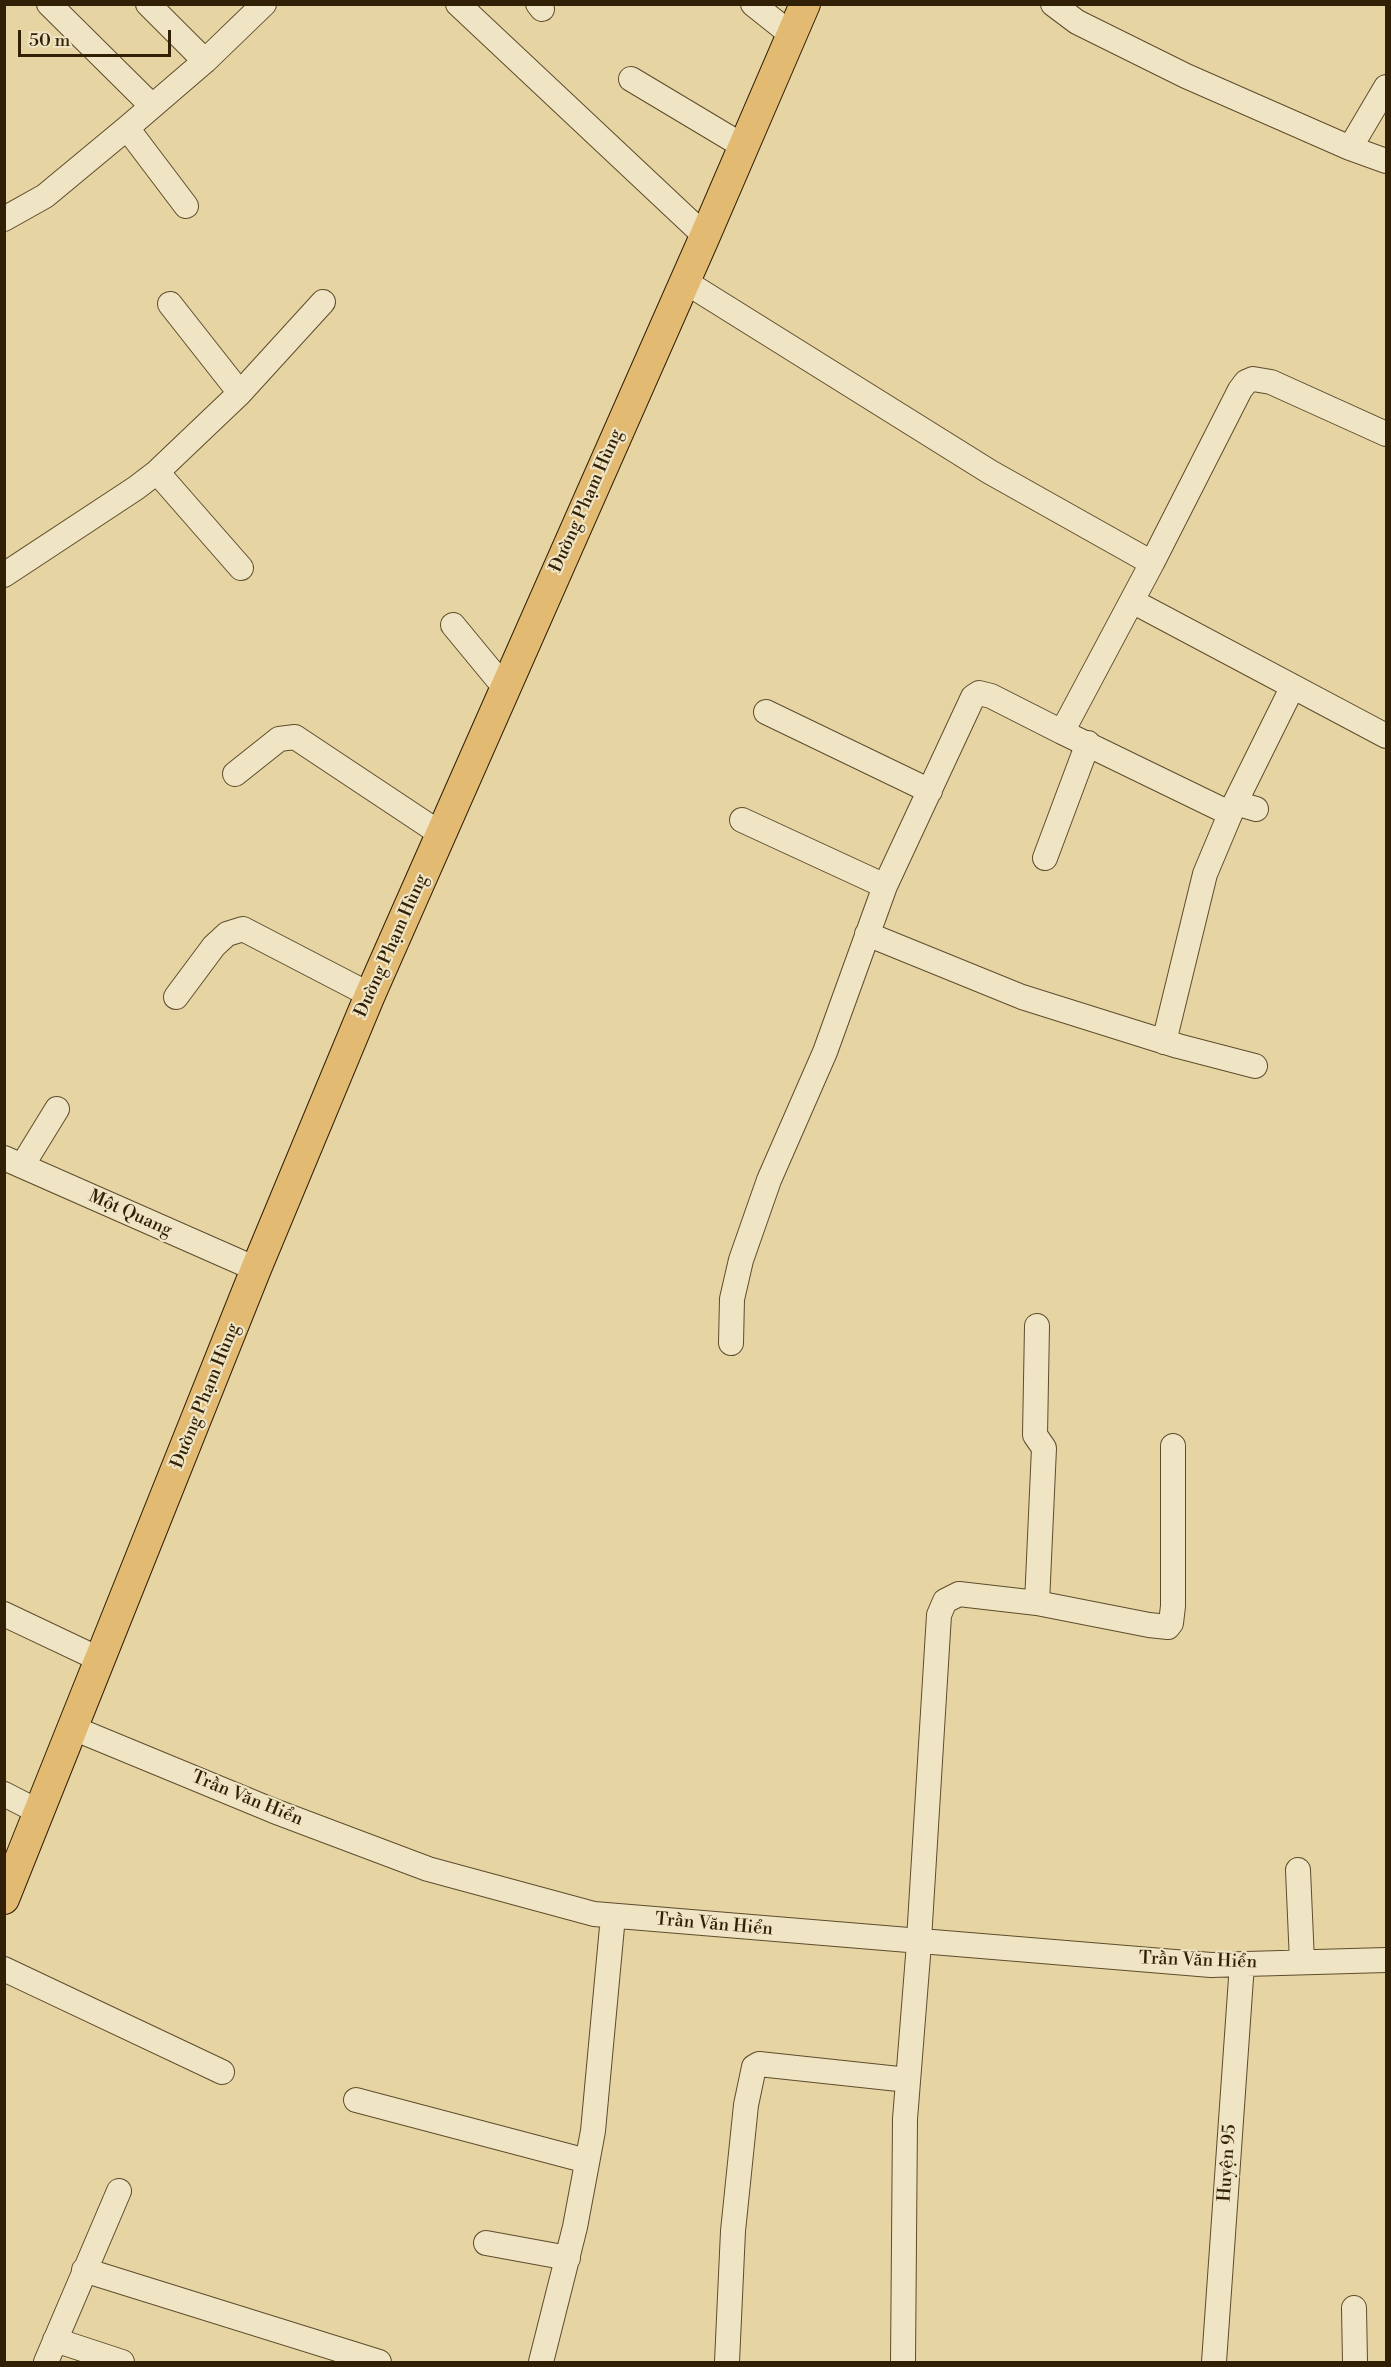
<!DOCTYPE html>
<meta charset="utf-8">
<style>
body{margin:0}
#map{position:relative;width:1391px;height:2367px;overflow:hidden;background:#e6d5a3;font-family:"Libre Bodoni",serif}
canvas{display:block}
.frame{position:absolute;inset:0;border:6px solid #311f06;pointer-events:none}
.scale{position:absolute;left:18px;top:30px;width:153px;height:27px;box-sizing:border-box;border:3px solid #311f06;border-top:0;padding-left:8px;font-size:18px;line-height:21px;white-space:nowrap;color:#311f06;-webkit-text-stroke:4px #efe4c3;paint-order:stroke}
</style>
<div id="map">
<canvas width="1391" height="2367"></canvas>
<div class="frame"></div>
<div class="scale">50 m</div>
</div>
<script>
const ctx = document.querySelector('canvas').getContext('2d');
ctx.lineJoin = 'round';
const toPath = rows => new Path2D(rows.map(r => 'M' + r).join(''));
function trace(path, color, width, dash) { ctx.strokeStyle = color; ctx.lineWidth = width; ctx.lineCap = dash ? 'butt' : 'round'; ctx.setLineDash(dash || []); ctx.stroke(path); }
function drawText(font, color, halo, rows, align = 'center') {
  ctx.font = font + ' "Libre Bodoni",serif'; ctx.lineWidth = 4.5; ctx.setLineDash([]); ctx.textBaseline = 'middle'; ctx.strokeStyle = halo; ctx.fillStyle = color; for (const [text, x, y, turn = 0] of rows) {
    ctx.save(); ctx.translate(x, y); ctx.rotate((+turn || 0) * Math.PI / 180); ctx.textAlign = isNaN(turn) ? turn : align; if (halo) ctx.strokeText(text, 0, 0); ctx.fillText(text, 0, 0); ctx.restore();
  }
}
const minor = toPath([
 [49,4,152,106],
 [148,4,205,61],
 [458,4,705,236],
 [538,4,542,9],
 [753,4,792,35],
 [1053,4,1077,22,1186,76,1350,148,1386,161],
 [631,79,743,146],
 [127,128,186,206],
 [1350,148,1386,87],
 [4,219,45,196,127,128,205,61,264,4],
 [684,281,990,472,1152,563,1240,390,1246,382,1253,379,1271,382,1386,434],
 [170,304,240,393],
 [157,472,241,568],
 [4,575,136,488,157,472,240,393,323,302],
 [1132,601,1386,736],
 [453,625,505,688],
 [766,712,930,791],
 [1062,732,1229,813],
 [235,774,279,739,295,737,441,834],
 [1234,805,1292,688],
 [742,820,885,886],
 [1045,858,1088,743],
 [867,934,1022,997,1178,1046,1255,1066],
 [176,997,214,946,227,934,243,929,370,995],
 [1164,1042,1205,874,1234,805,1239,804,1256,809],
 [4,1158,256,1269],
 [22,1166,57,1109],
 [731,1343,732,1299,741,1260,769,1180,825,1052,885,886,973,697,979,693,991,696,1062,732,1152,563],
 [1037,1603,1044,1448,1035,1435,1037,1326],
 [4,1614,101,1660],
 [73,1728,274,1811,428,1869,594,1914,1211,1965,1386,1960],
 [4,1794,39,1812],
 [1298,1870,1302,1962],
 [4,1969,222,2072],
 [356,2100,587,2161],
 [486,2243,568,2258],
 [84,2270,379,2362],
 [1354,2308,1355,2362],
 [55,2340,122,2362],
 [46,2362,119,2191],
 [541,2362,575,2227,593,2131,613,1916],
 [727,2362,733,2231,746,2105,754,2067,759,2064,908,2080],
 [903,2362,905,2119,918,1956,939,1615,945,1601,959,1594,1037,1603,1149,1625,1168,1627,1171,1623,1173,1606,1173,1446],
 [1214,2362,1242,1964]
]);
const major = toPath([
 [4,1899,256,1269,370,995,705,236,805,4]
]);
const streetNames = [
 ["Đường Phạm Hùng",587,501,-66],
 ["Đường Phạm Hùng",392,946,-66],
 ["Một Quang",130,1214,24],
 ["Đường Phạm Hùng",206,1396,-68],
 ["Trần Văn Hiển",247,1799,22],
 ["Trần Văn Hiển",714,1925,5],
 ["Trần Văn Hiển",1198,1961,2],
 ["Huyện 95",1228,2163,-86]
];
trace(minor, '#5e4c2d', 26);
trace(major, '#311f06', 32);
trace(minor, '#efe4c3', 24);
trace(major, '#e3ba72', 30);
drawText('18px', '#311f06', '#efe4c3', streetNames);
</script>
